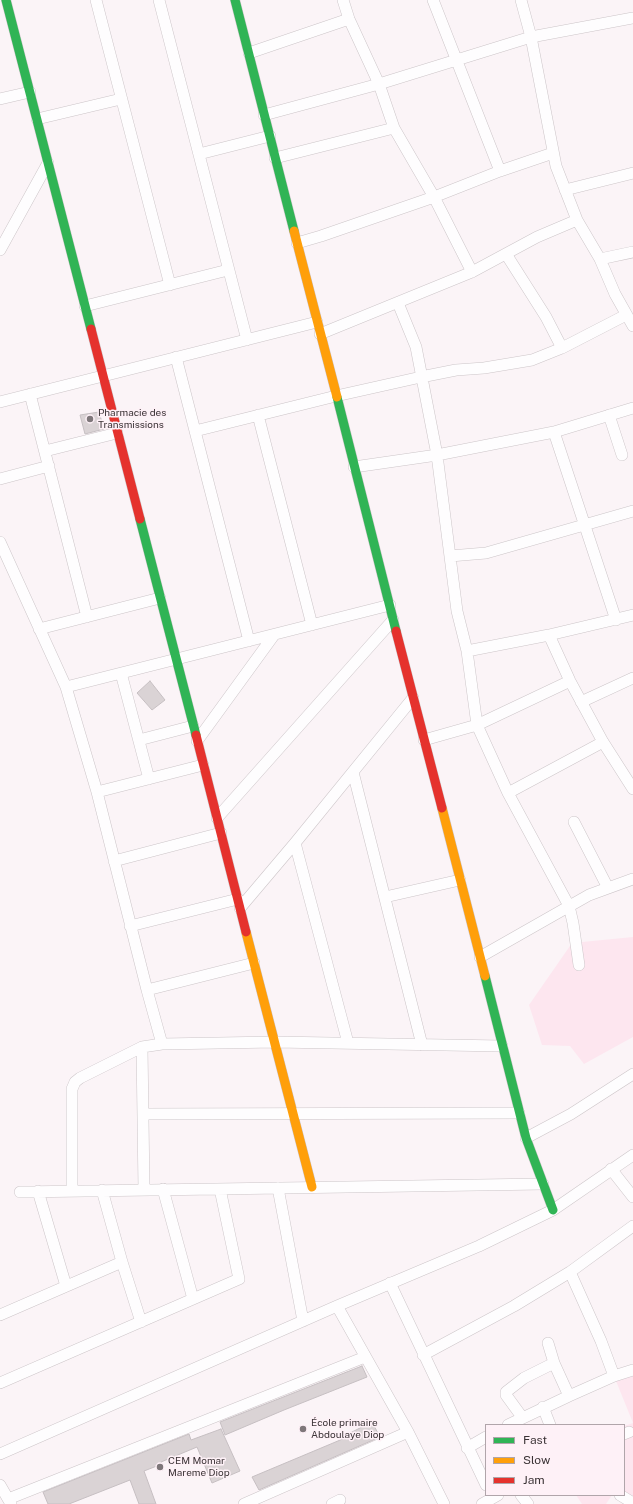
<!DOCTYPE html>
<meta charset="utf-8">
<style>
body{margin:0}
#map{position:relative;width:633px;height:1504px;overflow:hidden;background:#fbf4f7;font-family:"Public Sans",sans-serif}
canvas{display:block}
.legend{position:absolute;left:485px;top:1424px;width:140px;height:72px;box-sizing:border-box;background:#fef1f7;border:1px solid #b0a5aa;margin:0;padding:5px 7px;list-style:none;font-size:12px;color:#3b3336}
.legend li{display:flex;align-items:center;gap:8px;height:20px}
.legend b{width:20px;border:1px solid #b0a5aa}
</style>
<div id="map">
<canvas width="633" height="1504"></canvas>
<ul class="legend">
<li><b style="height:5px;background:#30b455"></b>Fast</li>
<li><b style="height:5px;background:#ff9f0a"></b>Slow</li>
<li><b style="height:5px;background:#e5322d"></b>Jam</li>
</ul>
</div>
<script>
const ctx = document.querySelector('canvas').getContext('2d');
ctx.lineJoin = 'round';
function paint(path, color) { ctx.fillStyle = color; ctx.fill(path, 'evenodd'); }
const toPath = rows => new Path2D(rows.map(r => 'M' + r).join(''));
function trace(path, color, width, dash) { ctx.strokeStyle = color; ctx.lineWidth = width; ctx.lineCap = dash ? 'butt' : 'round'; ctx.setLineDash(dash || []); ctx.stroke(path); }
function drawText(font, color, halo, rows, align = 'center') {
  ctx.font = font + ' "Public Sans",sans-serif'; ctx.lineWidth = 3; ctx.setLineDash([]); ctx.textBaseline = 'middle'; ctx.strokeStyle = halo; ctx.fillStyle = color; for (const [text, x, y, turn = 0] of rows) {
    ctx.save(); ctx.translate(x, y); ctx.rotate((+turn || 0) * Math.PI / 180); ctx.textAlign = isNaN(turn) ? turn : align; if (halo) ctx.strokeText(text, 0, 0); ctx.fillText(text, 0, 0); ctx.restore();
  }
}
const green = toPath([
 [633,937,633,1037,584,1064,570,1046,542,1045,529,1005,572,943],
 [633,1369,633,1500,624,1495,624,1426,633,1423,614,1376],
 [576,1495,612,1495,606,1504,582,1504]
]);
const building = toPath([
 [99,412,104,429,85,434,80,415,99,412],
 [150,681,165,700,152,710,137,693,150,681],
 [362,1366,367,1377,284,1410,225,1435,220,1422,362,1366],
 [372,1422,380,1437,259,1490,252,1477,345,1438,344,1436,372,1422],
 [221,1429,240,1471,212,1483,197,1447,161,1462,162,1464,144,1471,156,1504,139,1504,130,1480,69,1504,48,1504,43,1492,189,1434,191,1440,221,1429]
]);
const street = toPath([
 [96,0,170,285],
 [159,0,247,340],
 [343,0,349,19,379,84,394,128,434,197,472,272],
 [433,0,500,171],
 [521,0,531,37,556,166,577,220,600,259,615,294,633,326],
 [249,53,349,19],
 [0,99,30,92],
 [264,115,379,84,531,37,633,18],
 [37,119,121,99],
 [199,154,270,136],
 [275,158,394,128],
 [565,190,633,173],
 [297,243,321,236,434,197,500,171,553,153],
 [0,250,48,163],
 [506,254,546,317,562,348],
 [600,259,633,252],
 [398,303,416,347,437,455,457,611,467,651,477,725,508,793,569,906,573,923,579,965],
 [85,306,228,270],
 [320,334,472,272,537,237,577,220],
 [176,357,249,641],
 [30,394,87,617],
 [0,402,317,322],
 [258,415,312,625],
 [609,415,622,455],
 [195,431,336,396,421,377,456,370,484,368,532,360,562,348,626,315],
 [554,432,616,620],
 [45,451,117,433],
 [354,467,437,455,554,432,633,408],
 [0,479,49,466],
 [0,542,66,687,97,792,147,990,162,1044],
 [450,556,486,553,633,511],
 [39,629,160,598],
 [549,635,570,681,603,742,633,789],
 [467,651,549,635,633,615],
 [121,673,149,779],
 [66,687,390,605],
 [581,702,633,678],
 [139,740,193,726],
 [424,740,477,725,570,681],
 [197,741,274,635],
 [353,772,422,1045],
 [97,792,203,765],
 [508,793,603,742],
 [217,818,393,620],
 [574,822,608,888],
 [295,843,348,1043],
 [114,861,221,833],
 [385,897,460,880],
 [240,908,295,843,413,698],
 [130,926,238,899],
 [480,957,589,895,633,879],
 [147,990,254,963],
 [142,1047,144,1190],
 [143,1114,519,1113],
 [526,1138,571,1114,633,1074],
 [611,1169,633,1197],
 [278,1188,303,1321],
 [163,1189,193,1299],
 [102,1190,122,1262,141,1322],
 [38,1191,66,1286],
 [72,1191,72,1089,75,1082,80,1078,142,1047,162,1044,275,1042,502,1046],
 [20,1192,543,1184],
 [570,1272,601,1341,614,1376],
 [390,1283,486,1485],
 [337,1306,408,1432,444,1504],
 [0,1315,122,1262],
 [548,1343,554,1363,569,1396],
 [423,1355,514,1306,570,1272,633,1226],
 [0,1383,239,1279,220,1189],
 [543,1407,550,1425],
 [522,1417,506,1395,506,1392,524,1378,554,1363],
 [508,1425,569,1396,614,1376,633,1370],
 [624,1434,629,1432],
 [467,1448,486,1437],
 [0,1454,337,1306,479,1246,553,1210,633,1155],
 [0,1485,11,1504],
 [521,1495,528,1504],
 [620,1495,633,1503],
 [8,1499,365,1357],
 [244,1504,408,1432],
 [332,1504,340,1500],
 [482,1504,498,1495]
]);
const fast = toPath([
 [6,0,91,329],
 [235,0,294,231],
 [337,397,396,631],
 [140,519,196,735],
 [485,976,526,1138,553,1210]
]);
const slow = toPath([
 [294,231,337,397],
 [442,808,485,976],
 [246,932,312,1187]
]);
const jam = toPath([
 [91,329,140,519],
 [396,631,442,808],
 [196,735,246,932]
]);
const markers = [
 [90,419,4,"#7e777a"],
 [303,1429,4,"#7e777a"],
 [160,1467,4,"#7e777a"]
];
const poiNames = [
 ["Pharmacie des",98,413],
 ["Transmissions",98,425],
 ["École primaire",311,1423],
 ["Abdoulaye Diop",311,1435],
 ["CEM Momar",168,1461],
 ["Mareme Diop",168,1473]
];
paint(green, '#fde6ef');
paint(building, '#dad3d5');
trace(building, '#c6bfc2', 1);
trace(street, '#ccc5c8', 12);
trace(fast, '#ccc5c8', 10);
trace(slow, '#ccc5c8', 10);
trace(jam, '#ccc5c8', 10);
trace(street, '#fefdfe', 11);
trace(fast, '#30b455', 9);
trace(slow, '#ff9f0a', 9);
trace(jam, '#e5322d', 9);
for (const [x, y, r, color] of markers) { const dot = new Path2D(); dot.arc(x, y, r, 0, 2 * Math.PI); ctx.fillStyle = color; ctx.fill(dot); trace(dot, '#fef1f7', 1.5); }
drawText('10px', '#3b3336', '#fef1f7', poiNames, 'left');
</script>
